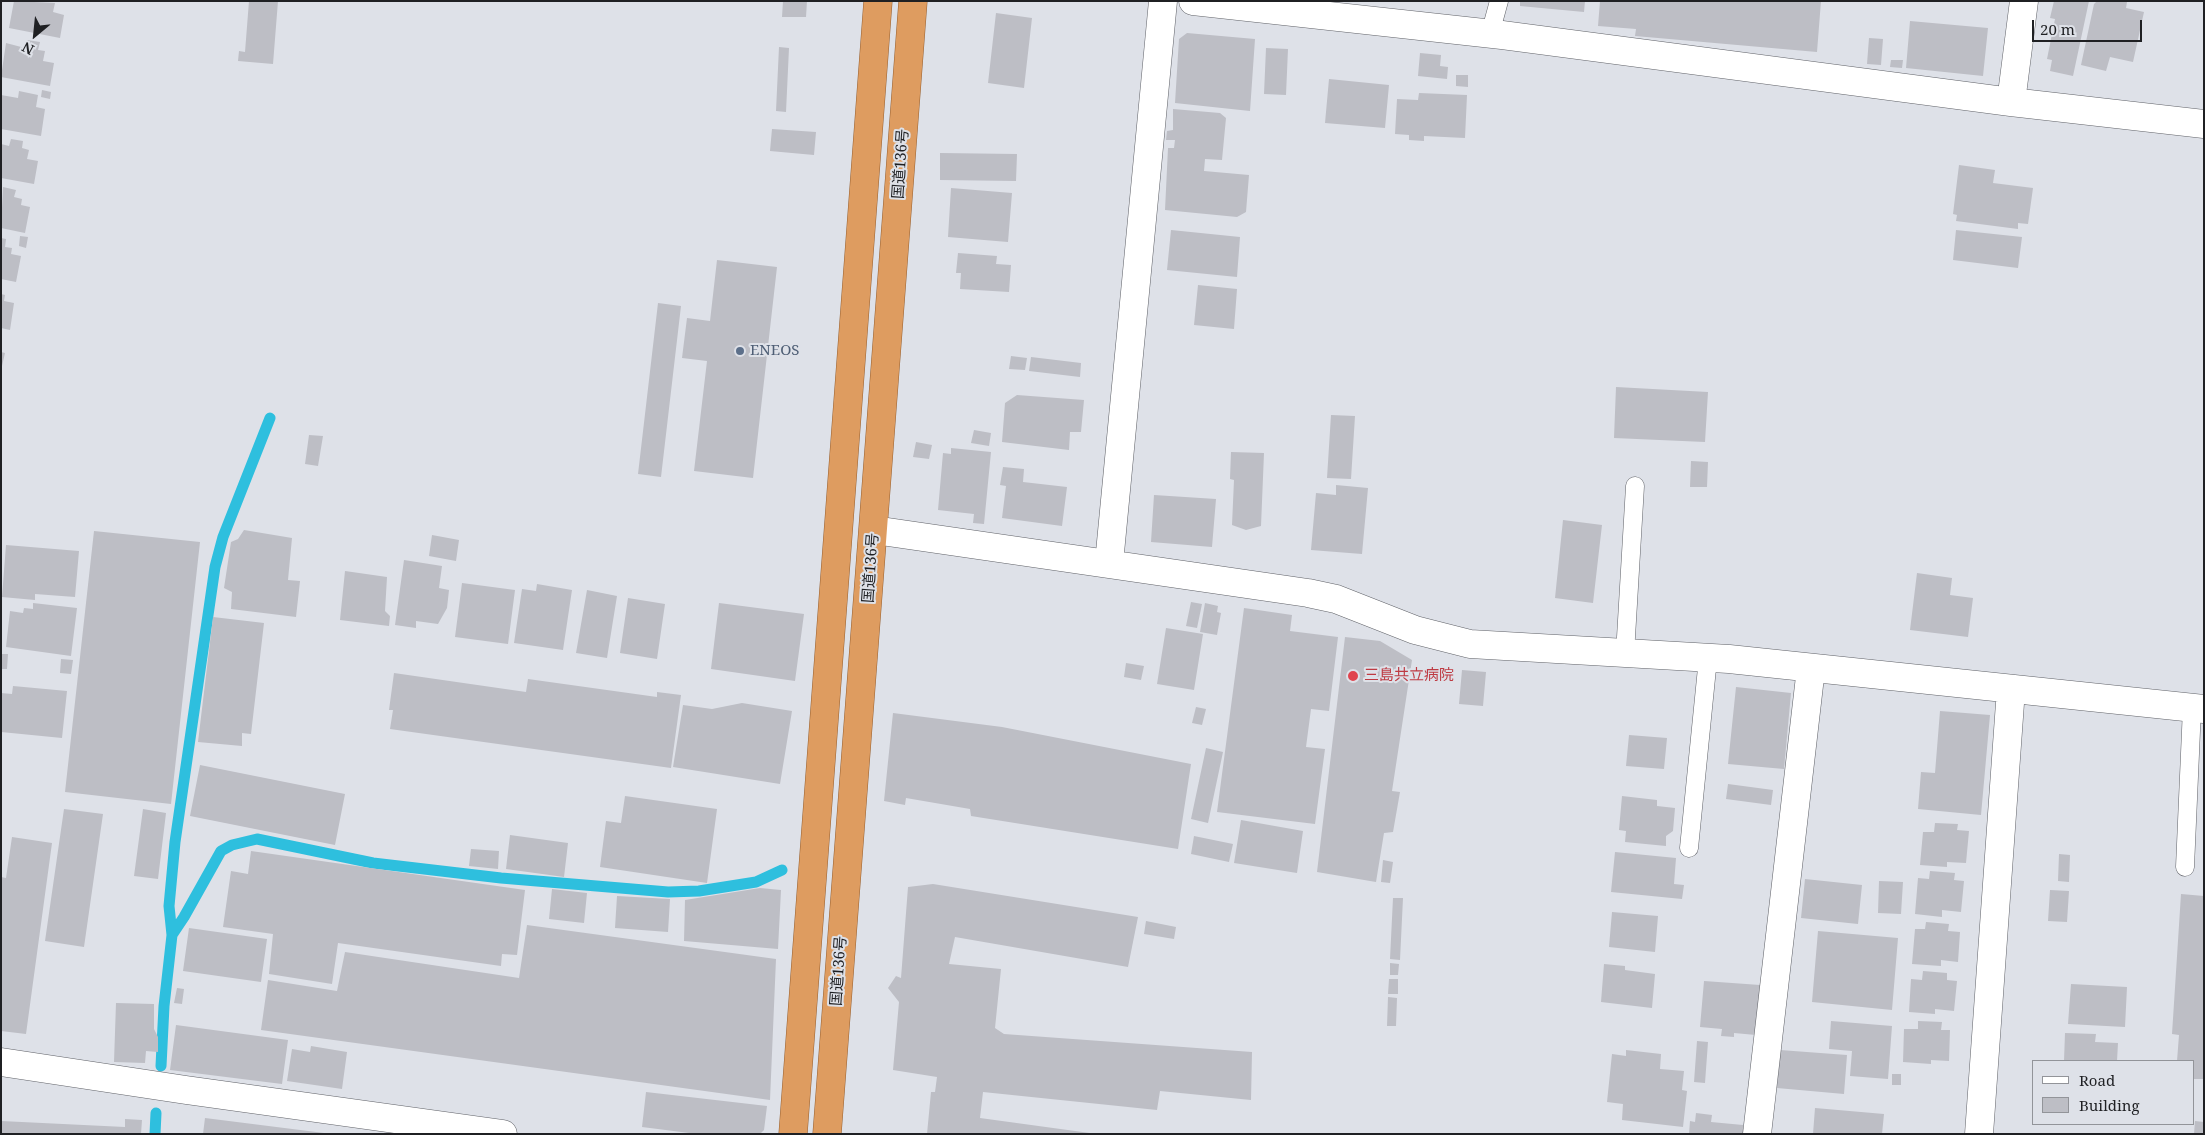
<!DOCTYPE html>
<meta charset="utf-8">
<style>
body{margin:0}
#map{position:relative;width:2205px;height:1135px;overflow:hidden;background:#dee1e8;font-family:"Noto Serif",serif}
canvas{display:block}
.frame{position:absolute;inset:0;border:2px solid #1f2023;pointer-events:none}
.legend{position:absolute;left:2032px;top:1060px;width:162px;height:65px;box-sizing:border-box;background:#dee1e8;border:1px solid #929499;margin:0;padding:6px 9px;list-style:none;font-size:15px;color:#1f2023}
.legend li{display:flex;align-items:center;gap:10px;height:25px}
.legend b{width:25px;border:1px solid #929499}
.north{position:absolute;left:10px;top:10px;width:50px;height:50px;-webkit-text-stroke:4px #dee1e8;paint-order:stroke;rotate:208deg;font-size:14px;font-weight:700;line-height:20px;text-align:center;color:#1f2023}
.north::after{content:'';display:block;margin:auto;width:18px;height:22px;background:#1f2023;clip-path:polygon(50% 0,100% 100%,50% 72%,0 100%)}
.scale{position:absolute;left:2032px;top:20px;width:110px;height:22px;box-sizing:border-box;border:2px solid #1f2023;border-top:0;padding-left:6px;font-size:15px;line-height:18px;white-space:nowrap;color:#1f2023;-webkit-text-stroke:4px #dee1e8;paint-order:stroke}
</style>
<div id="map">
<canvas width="2205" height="1135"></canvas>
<div class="frame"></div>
<ul class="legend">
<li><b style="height:6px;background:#fff"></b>Road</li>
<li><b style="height:14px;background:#bdbec5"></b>Building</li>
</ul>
<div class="north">N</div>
<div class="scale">20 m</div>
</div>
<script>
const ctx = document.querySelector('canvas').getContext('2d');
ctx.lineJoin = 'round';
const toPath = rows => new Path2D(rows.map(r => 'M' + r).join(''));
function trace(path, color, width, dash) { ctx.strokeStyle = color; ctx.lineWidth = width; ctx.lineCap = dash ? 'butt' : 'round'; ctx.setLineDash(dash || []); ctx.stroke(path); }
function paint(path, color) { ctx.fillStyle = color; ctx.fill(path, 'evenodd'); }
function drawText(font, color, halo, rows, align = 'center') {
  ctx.font = font + ' "Noto Serif","Noto Sans JP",serif'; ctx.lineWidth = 4; ctx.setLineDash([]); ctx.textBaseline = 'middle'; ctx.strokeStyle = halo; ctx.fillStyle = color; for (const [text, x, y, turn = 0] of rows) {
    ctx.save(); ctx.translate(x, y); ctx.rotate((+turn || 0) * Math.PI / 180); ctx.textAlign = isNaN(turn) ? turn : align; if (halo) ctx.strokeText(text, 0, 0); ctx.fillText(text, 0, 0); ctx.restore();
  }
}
const stream = toPath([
 [172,935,184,917,221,851,232,845,257,839,373,863,501,878,668,892,699,891,756,882,782,870],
 [161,1066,164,1006,172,935,169,906,175,842,215,567,223,537,270,418],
 [155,1134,156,1113]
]);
const building = toPath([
 [14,1,55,3,53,12,64,15,60,38,9,28],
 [249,1,278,1,273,64,238,61,239,51,245,52],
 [783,1,807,1,806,17,782,17],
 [1520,1,1585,1,1584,12,1520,6],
 [1600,1,1821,1,1817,52,1635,36,1636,29,1598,26],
 [2054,1,2089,1,2073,76,2050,71,2052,60,2047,59,2055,19,2050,18],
 [2097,1,2127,2,2126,8,2144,12,2133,62,2110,57,2106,71,2081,65,2094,4],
 [996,13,1032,18,1024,88,988,83],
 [1910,21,1988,28,1983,76,1906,68],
 [1187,33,1255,39,1250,111,1175,103,1179,39],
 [1869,38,1883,39,1881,65,1867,64],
 [27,40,40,42,38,50,45,51,43,61,54,63,50,86,1,77,6,43,25,48],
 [779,47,789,48,786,112,776,111],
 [1266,48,1288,49,1286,95,1264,94],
 [1420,53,1441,55,1440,66,1448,67,1447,79,1418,76],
 [1891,60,1903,60,1902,68,1890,67],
 [1456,75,1468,75,1468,87,1456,86],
 [1329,79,1389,85,1385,128,1325,123],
 [42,90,51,92,50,99,41,97],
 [19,91,38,95,36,107,45,109,41,136,1,129,1,95,18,98],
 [1419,93,1467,95,1465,138,1424,136,1424,141,1409,140,1409,135,1395,134,1397,99,1418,100],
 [1173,109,1220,113,1226,118,1222,160,1205,159,1204,171,1249,175,1246,212,1237,217,1165,210,1168,148,1174,148,1175,140,1166,140,1167,131,1173,130],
 [772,129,816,132,814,155,770,151],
 [11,139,23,141,22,148,29,150,27,159,38,161,34,184,1,178,1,144,9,146],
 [940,153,1017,154,1016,181,940,180],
 [1959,165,1995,170,1993,183,2033,188,2028,224,2018,223,2018,229,1956,221,1957,215,1953,214],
 [3,187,16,190,14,197,22,199,21,205,30,207,25,233,1,228],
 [951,188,1012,193,1008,242,948,237],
 [1171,230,1240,237,1237,277,1167,270],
 [1956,230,2022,237,2018,268,1953,260],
 [20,236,28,237,26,248,19,246],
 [1,238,6,239,5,247,12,248,11,254,21,256,16,282,1,279],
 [958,253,997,256,996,264,1011,265,1009,292,960,289,961,273,956,273],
 [717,260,777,267,753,478,694,471,707,361,682,358,687,318,710,321],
 [1198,285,1237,289,1234,329,1194,325],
 [1,294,5,295,4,301,14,303,10,330,1,328],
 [658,303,681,306,661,477,638,474],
 [1,352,5,353,2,366,1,366],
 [1011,356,1027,358,1025,370,1009,369],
 [1031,357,1081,363,1080,377,1029,371],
 [1616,387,1708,392,1705,442,1614,438],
 [1017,395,1084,400,1081,432,1070,432,1069,450,1002,442,1005,403],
 [1331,415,1355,416,1351,479,1327,478],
 [974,430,991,433,989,446,971,443],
 [309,435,323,436,318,466,305,464],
 [916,442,932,445,929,459,913,457],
 [951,448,991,452,984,524,973,523,974,514,938,510,943,453,951,454],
 [1231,452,1264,453,1261,526,1246,530,1232,525,1234,480,1230,479],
 [1691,461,1708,462,1707,487,1690,487],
 [1003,467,1024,469,1023,482,1067,487,1062,526,1002,518,1006,486,1000,485],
 [1336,485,1368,488,1362,554,1311,550,1316,493,1336,495],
 [1154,495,1216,499,1212,547,1151,542],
 [1563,520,1602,525,1593,603,1555,598],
 [244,530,292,538,288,580,300,581,296,617,231,609,232,592,224,588,231,542,238,539],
 [94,531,200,542,171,804,65,792],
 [432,535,459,540,456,561,429,556],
 [6,545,79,551,75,597,35,594,35,600,2,597],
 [404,560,442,566,439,588,449,590,447,608,438,624,416,621,416,628,395,625],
 [345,571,387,577,385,611,390,616,389,626,340,620],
 [1917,573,1952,578,1950,595,1973,598,1968,637,1910,630],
 [462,583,515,590,508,644,455,637],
 [537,584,572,590,563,650,514,643,522,589,536,591],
 [587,590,617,596,607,658,576,653],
 [628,598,665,604,657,659,620,653],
 [1191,602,1202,604,1197,628,1186,626],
 [33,603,77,608,71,656,6,647,10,611,23,613,24,608,33,609],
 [719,603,804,614,795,681,711,669],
 [1205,603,1218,606,1217,612,1221,613,1217,635,1200,632],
 [1244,608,1292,615,1290,631,1338,637,1329,711,1311,709,1306,747,1325,749,1315,824,1217,812],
 [213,617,264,623,251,734,242,733,242,746,198,742],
 [1166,628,1203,634,1194,690,1157,684],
 [1345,637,1380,641,1412,660,1392,791,1400,792,1393,832,1384,833,1376,882,1317,872],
 [1,654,8,654,7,669,1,669],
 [61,659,73,660,71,674,60,673],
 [1126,663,1144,666,1141,680,1124,677],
 [1462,670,1486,672,1483,706,1459,704],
 [394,673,526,692,528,679,657,697,657,692,681,695,671,768,390,729,393,710,389,710],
 [13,686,67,691,62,738,1,732,1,693,12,694],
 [1736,687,1791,693,1784,769,1728,764],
 [742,703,792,711,780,784,673,767,683,705,712,709],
 [1196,707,1206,709,1202,725,1192,723],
 [1940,711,1990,715,1981,815,1918,809,1921,772,1935,773],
 [893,713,1002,727,1191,764,1178,849,971,816,970,809,906,798,905,805,884,801],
 [1629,735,1667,738,1664,769,1626,766],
 [1206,748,1223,752,1208,823,1191,819],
 [200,765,345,794,335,845,190,816],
 [1728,784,1773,790,1771,805,1726,799],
 [625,796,717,809,707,883,600,867,606,821,621,823],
 [1622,796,1657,800,1657,806,1675,808,1673,831,1666,836,1666,846,1625,842,1626,831,1619,830],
 [64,809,103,814,84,947,45,941],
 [143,809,166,813,158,879,134,876],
 [1241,820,1303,831,1297,873,1234,863],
 [1935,823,1958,824,1957,830,1969,831,1966,863,1947,862,1947,867,1920,865,1923,832,1934,832],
 [510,835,568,843,564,877,506,869],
 [1194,836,1233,844,1229,862,1191,854],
 [12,837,52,843,26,1034,1,1031,1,877,6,878],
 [471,849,499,851,498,869,469,866],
 [251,851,525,890,517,955,502,954,501,966,338,943,332,984,269,974,273,934,223,927,231,871,248,874],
 [1615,852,1676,858,1674,884,1684,885,1682,899,1611,892],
 [2059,854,2070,855,2069,882,2058,881],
 [1383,860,1393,862,1390,883,1381,882],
 [1930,871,1955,873,1954,880,1964,881,1961,912,1942,910,1942,917,1915,914,1918,878,1929,879],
 [1805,879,1862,885,1858,924,1801,918],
 [1879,881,1903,882,1901,914,1878,913],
 [933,884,1138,917,1128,967,955,937,949,964,1001,969,995,1028,1004,1034,1252,1052,1251,1100,1160,1091,1157,1110,983,1092,980,1118,1097,1134,927,1134,931,1092,935,1092,937,1077,893,1070,899,1002,888,988,896,976,901,978,908,887],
 [760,888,781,890,778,949,684,941,685,900],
 [552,889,587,893,584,923,549,919],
 [2050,890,2069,891,2067,922,2048,921],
 [2181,894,2204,896,2204,1079,2194,1079,2194,1061,2177,1061,2179,1035,2172,1034],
 [617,896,670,899,668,932,615,928],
 [1393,898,1403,898,1400,960,1390,959],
 [1612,912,1658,916,1655,952,1609,947],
 [1146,921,1176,927,1174,939,1144,934],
 [1926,922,1949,924,1948,931,1960,932,1958,962,1941,960,1941,966,1912,964,1915,929,1925,929],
 [527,925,776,959,770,1100,261,1030,268,980,337,991,345,952,519,978],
 [189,928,267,939,261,982,183,971],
 [1818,931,1898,938,1892,1010,1812,1002],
 [1390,963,1399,964,1398,975,1390,975],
 [1604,964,1625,966,1625,970,1655,974,1652,1008,1601,1002],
 [1923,971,1947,973,1947,980,1957,981,1954,1011,1935,1009,1935,1014,1909,1012,1911,979,1922,980],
 [1389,979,1398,979,1398,994,1388,994],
 [1704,981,1760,985,1756,1035,1734,1033,1734,1037,1721,1036,1722,1029,1700,1027],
 [2071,984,2127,987,2125,1027,2068,1024],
 [177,988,184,989,182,1004,174,1003],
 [1388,997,1397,998,1396,1026,1387,1026],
 [116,1003,154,1004,154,1029,158,1037,158,1052,146,1051,145,1063,114,1062],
 [1831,1021,1892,1026,1888,1079,1850,1076,1852,1051,1829,1049],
 [1918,1021,1942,1022,1941,1030,1950,1030,1949,1061,1931,1060,1931,1064,1903,1062,1904,1029,1918,1029],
 [176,1025,288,1040,282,1084,170,1070],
 [2065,1033,2096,1034,2095,1042,2118,1043,2117,1061,2064,1061],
 [1697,1041,1708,1042,1705,1083,1694,1082],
 [311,1046,347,1052,342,1089,287,1081,292,1049,310,1052],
 [1626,1050,1661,1054,1660,1069,1684,1071,1682,1090,1687,1091,1683,1127,1622,1120,1623,1104,1607,1102,1612,1054,1626,1056],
 [1780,1050,1847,1055,1844,1094,1777,1088],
 [1892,1074,1901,1074,1901,1085,1892,1085],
 [646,1092,767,1106,764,1130,760,1134,697,1134,642,1127],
 [1815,1108,1884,1114,1882,1134,1813,1134],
 [1696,1113,1712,1115,1711,1122,1743,1125,1743,1134,1689,1134,1690,1121,1695,1122],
 [205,1118,324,1133,324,1134,203,1134],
 [125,1119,142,1120,141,1134,1,1134,1,1121,125,1127],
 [2195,1121,2204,1122,2204,1134,2194,1134]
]);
const service = toPath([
 [1490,34,1499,1],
 [1625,654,1635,486],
 [1689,848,1708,658],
 [2185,867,2192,708]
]);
const minor = toPath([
 [1193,1,1502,35,2011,102,2204,124],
 [2011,102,2024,1],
 [874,530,1308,593,1336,599,1415,630,1470,644,1729,659,2204,709],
 [1109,563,1163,1],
 [1,1062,186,1090,503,1134],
 [1757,1134,1811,668],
 [1979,1134,2011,689]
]);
const trunk = toPath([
 [793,1134,878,1],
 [827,1134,913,1]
]);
const markers = [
 [740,351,5,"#5c6f8a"],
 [1353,676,6,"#e0444e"]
];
const streetNames = [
 ["国道136号",901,164,-86],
 ["国道136号",871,568,-86],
 ["国道136号",839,971,-86]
];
const serviceNames = [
 ["ENEOS",750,351]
];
const healthNames = [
 ["三島共立病院",1364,676]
];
trace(stream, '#2ebfde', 11);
paint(building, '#bdbec5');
trace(service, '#606268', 19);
trace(minor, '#606268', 29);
trace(trunk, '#966031', 29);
trace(service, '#fff', 18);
trace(minor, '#fff', 28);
trace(trunk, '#de9c60', 28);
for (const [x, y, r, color] of markers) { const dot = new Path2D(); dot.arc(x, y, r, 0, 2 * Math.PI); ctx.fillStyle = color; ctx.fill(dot); trace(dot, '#dee1e8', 2); }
drawText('15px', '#1f2023', '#dee1e8', streetNames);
drawText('15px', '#4e5e75', '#dee1e8', serviceNames, 'left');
drawText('15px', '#be3a42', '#dee1e8', healthNames, 'left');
</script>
